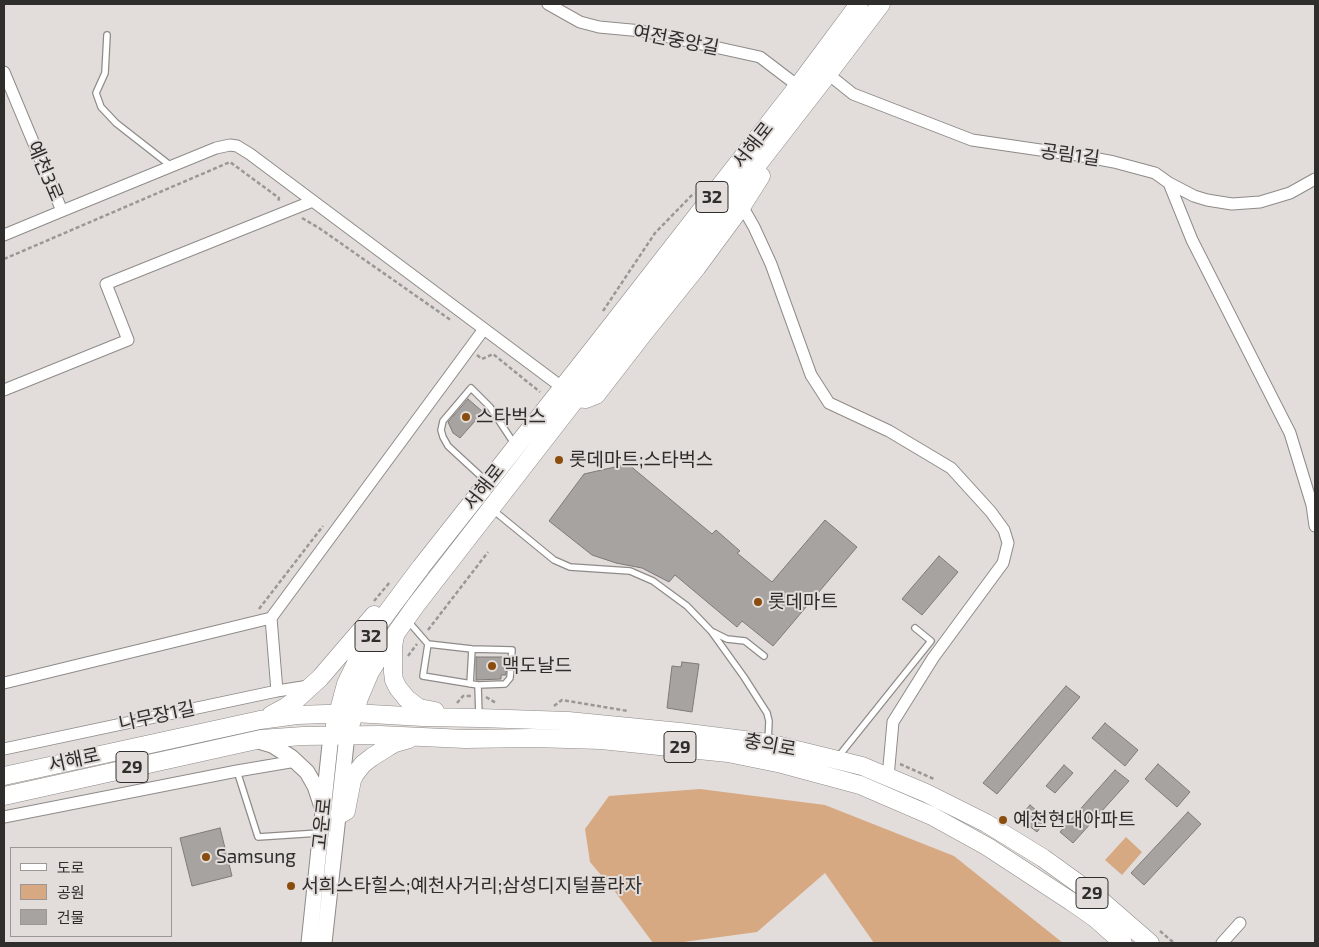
<!DOCTYPE html>
<meta charset="utf-8">
<style>
body{margin:0}
#map{position:relative;width:1319px;height:947px;overflow:hidden;background:#e2ddda;font-family:"Exo 2","Noto Sans KR",sans-serif}
canvas{display:block}
.frame{position:absolute;inset:0;border:5px solid #2f2e2c;pointer-events:none}
.legend{position:absolute;left:10px;top:847px;width:162px;height:90px;box-sizing:border-box;background:#e2ddda;border:1px solid #9a9794;margin:0;padding:6px 9px;list-style:none;font-size:15px;color:#2f2e2c}
.legend li{display:flex;align-items:center;gap:10px;height:25px}
.legend b{width:25px;border:1px solid #9a9794}
</style>
<div id="map">
<canvas width="1319" height="947"></canvas>
<div class="frame"></div>
<ul class="legend">
<li><b style="height:6px;background:#fff"></b>도로</li>
<li><b style="height:14px;background:#d7a983"></b>공원</li>
<li><b style="height:14px;background:#a7a3a0"></b>건물</li>
</ul>
</div>
<script>
const ctx = document.querySelector('canvas').getContext('2d');
ctx.lineJoin = 'round';
function paint(path, color) { ctx.fillStyle = color; ctx.fill(path, 'evenodd'); }
const toPath = rows => new Path2D(rows.map(r => 'M' + r).join(''));
function trace(path, color, width, dash) { ctx.strokeStyle = color; ctx.lineWidth = width; ctx.lineCap = dash ? 'butt' : 'round'; ctx.setLineDash(dash || []); ctx.stroke(path); }
function drawText(font, color, halo, rows, align = 'center') {
  ctx.font = font + ' "Exo 2","Noto Sans KR",sans-serif'; ctx.lineWidth = 4; ctx.setLineDash([]); ctx.textBaseline = 'middle'; ctx.strokeStyle = halo; ctx.fillStyle = color; for (const [text, x, y, turn = 0] of rows) {
    ctx.save(); ctx.translate(x, y); ctx.rotate((+turn || 0) * Math.PI / 180); ctx.textAlign = isNaN(turn) ? turn : align; if (halo) ctx.strokeText(text, 0, 0); ctx.fillText(text, 0, 0); ctx.restore();
  }
}
const green = toPath([
 [700,789,825,805,954,856,1063,943,874,943,825,873,757,932,676,943,653,943,616,893,590,862,585,829,609,796],
 [1126,837,1142,852,1122,875,1105,860]
]);
const building = toPath([
 [468,399,483,412,460,438,453,433,448,422,468,399],
 [628,464,712,534,716,530,740,551,737,553,772,582,825,520,857,547,773,646,742,621,737,627,675,575,669,582,642,568,616,563,592,555,549,521,584,474,628,464],
 [939,556,958,572,922,615,902,599,939,556],
 [476,657,507,657,506,675,501,675,501,679,476,680,476,657],
 [682,662,699,664,692,712,667,708,672,666,681,667,682,662],
 [1066,686,1080,697,997,794,983,783,1066,686],
 [1105,723,1138,750,1125,766,1092,738,1105,723],
 [1158,764,1190,792,1177,807,1145,779,1158,764],
 [1064,765,1073,773,1055,793,1046,786,1064,765],
 [1115,770,1129,781,1073,843,1060,832,1115,770],
 [1030,805,1047,819,1037,832,1019,818,1030,805],
 [1188,812,1201,824,1144,885,1131,873,1188,812],
 [220,828,232,876,192,886,180,838,220,828]
]);
const path = toPath([
 [302,218,319,228,452,321],
 [4,259,230,162,279,198,278,202],
 [603,311,655,233,694,193],
 [477,355,482,359,493,354,540,392],
 [374,601,390,582],
 [259,609,323,526],
 [428,630,488,552],
 [408,656,417,644],
 [486,697,496,703],
 [457,703,463,696,471,696],
 [554,706,562,700,628,711],
 [900,764,934,779],
 [1160,931,1174,943]
]);
const lane = toPath([
 [107,35,105,73,96,93,101,107,116,123,171,166],
 [486,481,448,446,443,437,441,430,443,421,471,388,490,407,515,445],
 [493,510,554,560,570,567,630,571,653,581,687,606,711,631,744,677,767,713,769,721,768,741],
 [408,621,428,644],
 [713,632,727,639,745,641,764,656],
 [428,644,472,649,512,650,510,678,505,684,478,685,423,676,428,644],
 [470,684,472,649],
 [478,685,479,716],
 [838,757,931,641,915,628],
 [237,771,258,837,319,833]
]);
const street = toPath([
 [548,4,580,22,599,27,642,31,760,57,798,86],
 [4,72,62,211,4,235],
 [828,74,853,94,972,140,1047,151,1072,154,1114,162,1155,173,1169,183,1194,196,1207,200,1232,204,1260,202,1290,193,1315,179],
 [1169,183,1192,240,1290,433,1312,505,1315,526],
 [742,206,754,227,771,264,811,375,829,403,889,431,951,468,991,512,1004,530,1008,543,1003,563,933,658,893,722,888,777],
 [62,211,216,148,230,145,237,146,250,154,563,388],
 [4,390,128,340,106,284,313,201],
 [271,618,277,691],
 [4,683,271,618,484,329],
 [4,749,277,691,309,686],
 [4,817,237,771,296,761],
 [1222,943,1240,923]
]);
const secondary = toPath([
 [261,739,262,742,272,745,291,757,307,772,315,786,321,804],
 [309,943,331,735],
 [324,943,347,735]
]);
const primary = toPath([
 [577,398,586,399,596,395,644,333,697,267,742,206,761,176],
 [395,636,393,646,393,672,394,680,398,688,407,699,419,708,435,711],
 [271,715,286,707,298,698,320,678,374,615],
 [351,723,359,698,370,672,384,650,416,605,828,74,881,4],
 [335,725,346,684,361,653,380,622,421,567,597,344,798,86,859,4],
 [4,776,260,720,297,715,326,714,354,713,423,717,479,718,568,721,680,732,768,743,862,766,926,793,986,823,1043,858,1097,897,1150,943],
 [4,796,261,739,303,736,380,735,465,739,533,738,601,740,728,753,782,764,860,785,932,816,988,847,1072,902,1095,918,1123,943],
 [339,815,346,811,352,780,355,774,363,764,372,757,388,747,395,743,409,739]
]);
const markers = [
 [466,417,5,"#8a4d0d"],
 [559,460,5,"#8a4d0d"],
 [758,602,5,"#8a4d0d"],
 [492,666,5,"#8a4d0d"],
 [1003,820,5,"#8a4d0d"],
 [206,857,5,"#8a4d0d"],
 [291,886,5,"#8a4d0d"]
];
const shields = [
 [712,197,32],
 [371,636,32],
 [680,747,32],
 [132,767,32],
 [1092,893,32]
];
const shieldNames = [
 ["32",712,197],
 ["32",371,636],
 ["29",680,747],
 ["29",132,767],
 ["29",1092,893]
];
const streetNames = [
 ["여전중앙길",676,40,11],
 ["서해로",753,145,-52],
 ["공림1길",1070,155,8],
 ["예천3로",45,171,67],
 ["서해로",484,487,-52],
 ["나무장1길",157,716,-12],
 ["충의로",770,745,11],
 ["서해로",74,760,-12],
 ["고운로",322,824,-84]
];
const poiNames = [
 ["스타벅스",476,417],
 ["롯데마트;스타벅스",569,460],
 ["롯데마트",768,602],
 ["맥도날드",502,666],
 ["예천현대아파트",1013,820],
 ["Samsung",216,857],
 ["서희스타힐스;예천사거리;삼성디지털플라자",301,886]
];
paint(green, '#d7a983');
paint(building, '#a7a3a0');
trace(building, '#7e7a77', 1);
trace(lane, '#8e8b88', 8);
trace(street, '#8e8b88', 13);
trace(secondary, '#8e8b88', 17);
trace(primary, '#8e8b88', 19);
trace(path, '#9a9794', 2.5, [4, 2.5]);
trace(lane, '#fff', 5.5);
trace(street, '#fff', 11);
trace(secondary, '#fff', 15);
trace(primary, '#fff', 18);
for (const [x, y, r, color] of markers) { const dot = new Path2D(); dot.arc(x, y, r, 0, 2 * Math.PI); ctx.fillStyle = color; ctx.fill(dot); trace(dot, '#e2ddda', 2); }
for (const [x, y, w] of shields) { const box = new Path2D(); box.roundRect(x - w / 2, y - 15.5, w, 31, 4); ctx.fillStyle = '#e2ddda'; ctx.fill(box); trace(box, '#2f2e2c', 1); }
drawText('bold 18px', '#2f2e2c', null, shieldNames);
drawText('19px', '#2f2e2c', '#e2ddda', streetNames);
drawText('19px', '#2f2e2c', '#e2ddda', poiNames, 'left');
</script>
